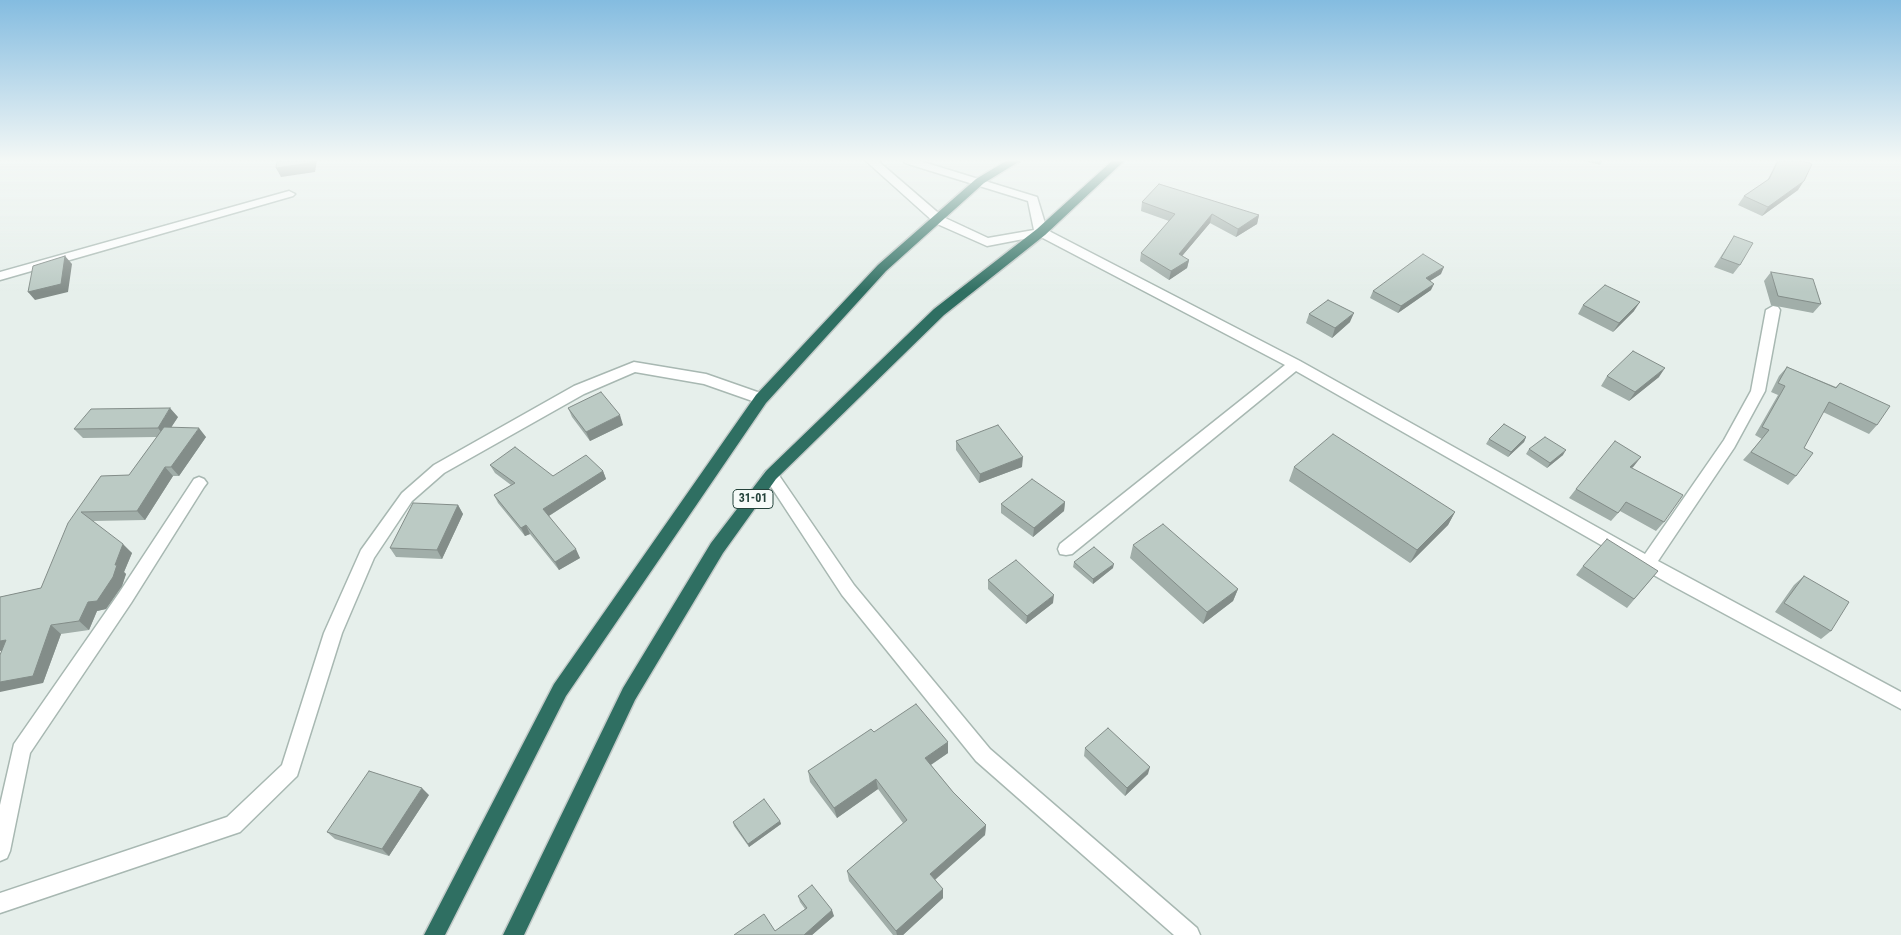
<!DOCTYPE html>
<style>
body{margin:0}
canvas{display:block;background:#e6efeb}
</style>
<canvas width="1901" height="935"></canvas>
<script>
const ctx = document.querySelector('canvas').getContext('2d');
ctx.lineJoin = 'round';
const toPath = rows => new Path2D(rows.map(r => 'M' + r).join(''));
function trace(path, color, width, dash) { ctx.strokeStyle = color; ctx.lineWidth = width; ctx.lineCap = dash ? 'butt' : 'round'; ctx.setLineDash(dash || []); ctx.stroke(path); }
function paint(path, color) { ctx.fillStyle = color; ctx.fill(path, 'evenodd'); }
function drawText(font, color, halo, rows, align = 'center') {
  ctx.font = font + ' "Roboto Condensed",sans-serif'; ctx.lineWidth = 4; ctx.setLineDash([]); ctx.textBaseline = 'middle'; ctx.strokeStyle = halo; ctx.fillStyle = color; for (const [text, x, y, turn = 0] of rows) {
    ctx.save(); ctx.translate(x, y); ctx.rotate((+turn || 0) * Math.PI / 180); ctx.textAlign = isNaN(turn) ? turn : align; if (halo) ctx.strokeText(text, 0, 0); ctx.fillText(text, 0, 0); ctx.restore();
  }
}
const minor = toPath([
 [866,161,878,161,943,217,988,238,1034,230,1028,201,905,163,904,161,920,161,1037,197,1047,230,1300,361,1645,554,1724,440,1751,391,1766,310,1773,306,1778,307,1780,310,1765,391,1734,448,1658,561,1901,692,1901,709,1673,586,1296,371,1072,554,1066,555,1060,554,1058,549,1060,544,1285,365,1039,236,987,246,935,223,866,161],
 [289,191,295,194,293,196,0,280,0,272,289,191],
 [634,362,706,374,766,395,768,399,761,404,704,384,635,372,584,394,444,473,412,501,374,558,342,633,297,776,240,832,0,913,0,893,227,817,282,765,324,633,361,550,402,493,434,465,574,386,634,362],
 [771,469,776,471,854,585,990,749,1197,928,1200,935,1174,935,976,761,842,595,766,479,763,475,766,471,771,469],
 [199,477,204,479,207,483,204,487,131,603,30,753,10,851,7,858,0,861,0,805,14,744,119,593,194,479,199,477]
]);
const highway = toPath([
 [1006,161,1020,161,984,183,886,271,766,403,566,696,445,935,424,935,554,684,756,395,878,265,976,179,1006,161],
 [1112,161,1124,161,1045,235,944,315,776,479,723,553,635,700,524,935,503,935,623,688,711,543,766,471,934,309,1037,229,1112,161]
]);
const wall = toPath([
 [1585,161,1602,161,1600,165],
 [1777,161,1803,161,1798,190,1762,216,1738,205,1744,196,1767,181],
 [1142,202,1259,215,1257,224,1236,237,1210,223,1182,256,1189,260,1187,268,1169,280,1140,261,1141,253,1169,221,1141,211],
 [1734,236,1740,265,1733,274,1714,267],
 [1771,272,1821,304,1813,313,1771,305,1764,281],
 [1441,274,1430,281,1431,290,1398,313,1370,298,1373,291],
 [1583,305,1634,311,1613,332,1578,314],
 [1309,314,1350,322,1332,338,1306,323],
 [1787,367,1836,387,1840,383,1877,425,1869,434,1823,412,1804,448,1796,476,1788,485,1743,460,1762,439,1755,435,1778,395,1771,392,1779,376],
 [1607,376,1659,377,1629,401,1601,386],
 [568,408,623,425,590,441,572,417],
 [178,417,171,427,206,437,179,476,173,476,145,520,93,521,132,553,124,572,126,574,122,586,106,609,97,611,89,630,61,634,43,683,1,651,0,651,0,597,41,588,101,476,129,475,157,437,83,438,74,429],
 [1526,437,1524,442,1508,457,1486,444,1489,439],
 [956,441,1022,467,979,483,956,450],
 [1529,449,1563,455,1547,468,1526,454],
 [490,465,553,476,603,471,606,479,549,516,580,558,559,570,530,534,525,536,498,503,494,495,511,485,495,473],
 [1634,466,1632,468,1664,522,1656,531,1620,511,1611,521,1569,498,1576,489],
 [1294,467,1455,512,1448,525,1410,563,1289,481],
 [1065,502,1064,511,1033,537,1001,513,1001,504],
 [458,505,463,514,442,559,396,557,390,548],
 [1133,545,1238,589,1233,601,1203,624,1130,558],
 [1074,562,1113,568,1093,584,1073,567],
 [1583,566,1658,571,1627,608,1576,575],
 [1804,576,1831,631,1821,639,1775,612,1794,585],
 [988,580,1053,603,1026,624,988,589],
 [874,732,948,742,948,753,931,765,953,792,986,825,985,835,935,880,943,889,943,898,903,935,893,935,849,881,847,871,903,823,878,789,837,818,810,782,808,771],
 [1085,748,1148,774,1125,796,1084,756],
 [429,795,389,856,335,839,327,832],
 [780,821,781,824,749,847,734,826,733,822],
 [798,896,834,916,812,935,734,935,775,931,805,909,800,902]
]);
const shadedWall = toPath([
 [310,161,317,161,315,172,281,177,276,168],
 [1804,181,1798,190,1762,216,1768,207],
 [1212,214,1210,223,1177,262,1179,254],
 [1259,215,1257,224,1236,237,1238,229],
 [65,256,72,264,68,292,35,300,28,292],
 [1189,260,1187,268,1169,280,1171,271],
 [1444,267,1441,274,1423,285,1426,278],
 [1434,284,1431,290,1398,313,1401,306],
 [1640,302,1634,311,1613,332,1619,323],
 [1354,313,1350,322,1332,338,1335,328],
 [1665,368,1659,377,1629,401,1635,392],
 [170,408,178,417,165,437,158,428],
 [620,415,623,425,590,441,586,432],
 [199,428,206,437,179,476,171,467],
 [1526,437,1524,442,1508,457,1511,452],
 [1566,450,1563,455,1547,468,1550,463],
 [1023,457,1022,467,979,483,980,474],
 [1641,457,1634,466,1623,476,1630,467],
 [165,467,173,476,145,520,137,511],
 [603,471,606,479,547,517,543,509],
 [1065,502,1064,511,1033,537,1034,528],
 [458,505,463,514,442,559,437,550],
 [1455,512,1448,525,1410,563,1417,550],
 [526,525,530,534,525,536,521,528],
 [123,544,132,553,124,572,126,574,122,586,106,609,97,611,89,630,79,621,88,602,115,565],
 [576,549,580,558,559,570,555,562],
 [1114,564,1113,568,1093,584,1093,579],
 [1238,589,1233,601,1203,624,1207,612],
 [1054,595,1053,603,1026,624,1027,616],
 [51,625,61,634,43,683,0,692,0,682],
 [6,640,16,648,0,651,0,641],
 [948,742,948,753,926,768,925,758],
 [1150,767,1148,774,1125,796,1127,788],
 [876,779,878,789,837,818,834,808],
 [422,788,429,795,389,856,382,849],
 [780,821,781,824,749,847,748,844],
 [986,825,985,835,930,884,930,874],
 [943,889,943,898,903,935,897,935,896,931],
 [832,910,834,916,812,935,804,935]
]);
const building = toPath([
 [277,161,310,161,310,163,276,168,277,161],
 [1778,161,1803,161,1812,164,1804,181,1768,207,1744,196,1769,179,1778,161],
 [1159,184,1259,215,1238,229,1212,214,1179,254,1189,260,1171,271,1141,253,1175,214,1142,202,1159,184],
 [1734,236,1753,243,1740,265,1721,258,1734,236],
 [1423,254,1444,267,1426,278,1434,284,1401,306,1373,291,1423,254],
 [65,256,61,284,28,292,33,266,65,256],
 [1771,272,1813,279,1821,304,1778,296,1771,272],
 [1605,285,1640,302,1619,323,1583,305,1605,285],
 [1328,300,1354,313,1335,328,1309,314,1328,300],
 [1633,351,1665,368,1635,392,1607,376,1633,351],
 [1787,367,1836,388,1840,383,1890,406,1877,425,1829,402,1804,448,1813,453,1796,476,1751,452,1769,430,1762,427,1785,386,1778,383,1787,367],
 [601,392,620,415,586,432,568,408,601,392],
 [170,408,158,428,74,429,91,409,170,408],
 [1504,424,1526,437,1511,452,1489,439,1504,424],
 [998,425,1023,457,980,474,956,441,998,425],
 [164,427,199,428,171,467,165,467,137,511,81,512,123,544,115,565,117,565,113,577,97,601,88,602,79,621,51,625,33,676,0,682,0,655,6,640,0,641,0,597,41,588,68,523,101,476,129,475,164,427],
 [1333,434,1455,512,1417,550,1294,467,1333,434],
 [1545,437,1566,450,1550,463,1529,449,1545,437],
 [1615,441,1641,457,1630,467,1683,495,1664,522,1626,502,1618,513,1576,489,1615,441],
 [515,447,553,476,586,455,603,471,543,509,576,549,555,562,526,525,521,528,494,495,515,483,490,465,515,447],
 [1032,479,1065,502,1034,528,1001,504,1032,479],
 [413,503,458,505,437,550,390,548,413,503],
 [1163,524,1238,589,1207,612,1133,545,1163,524],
 [1607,539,1658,571,1634,599,1583,566,1607,539],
 [1094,547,1114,564,1093,579,1074,562,1094,547],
 [1016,560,1054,595,1027,616,988,580,1016,560],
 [1804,576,1849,602,1831,631,1784,603,1804,576],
 [916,704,948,742,925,758,953,792,986,825,930,874,943,889,896,931,847,871,907,820,876,779,834,808,808,771,871,729,874,732,916,704],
 [1108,728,1150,767,1127,788,1085,748,1108,728],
 [369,771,422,788,382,849,327,832,369,771],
 [764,799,780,821,748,844,733,822,764,799],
 [812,885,832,910,804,935,734,935,764,914,775,931,807,908,798,896,812,885]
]);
const shields = [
 [753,499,40]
];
const shieldNames = [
 ["31-01",753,499]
];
trace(minor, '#a8b8b2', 3);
trace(highway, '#c2cac8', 3);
paint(minor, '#fff');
paint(highway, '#2f6f62');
paint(wall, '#a1aea9');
paint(shadedWall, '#838d89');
paint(building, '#bbcac4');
trace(building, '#838d89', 1);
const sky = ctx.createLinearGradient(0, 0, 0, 292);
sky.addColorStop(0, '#84bce0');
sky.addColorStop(0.55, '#f4f8f6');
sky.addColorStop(1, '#f4f8f600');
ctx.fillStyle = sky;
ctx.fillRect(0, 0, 1901, 292);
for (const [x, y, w] of shields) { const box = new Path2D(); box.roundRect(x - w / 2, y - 9.5, w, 19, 4); ctx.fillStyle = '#f7fbf9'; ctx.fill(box); trace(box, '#24423a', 1); }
drawText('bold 12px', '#24423a', null, shieldNames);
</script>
